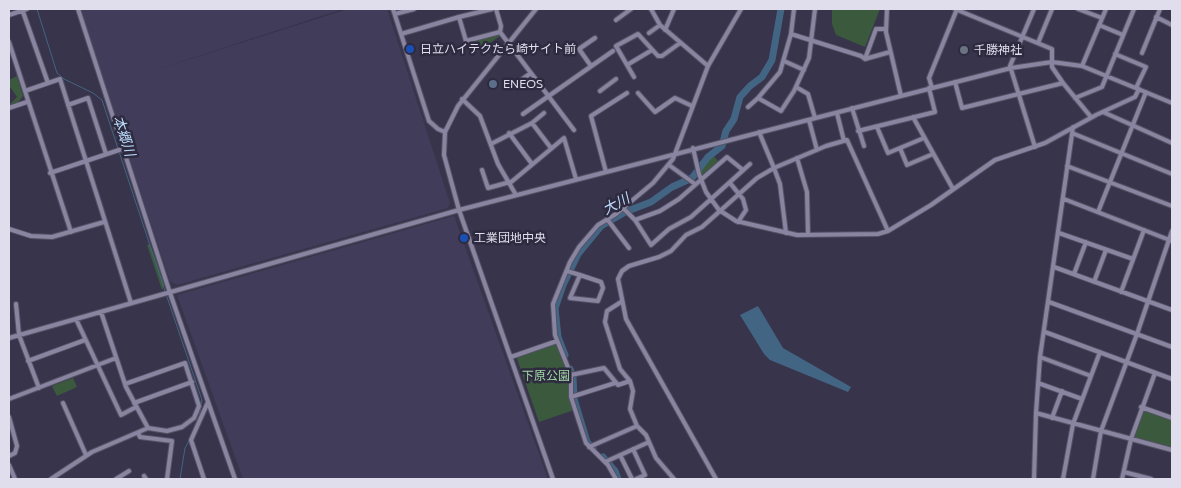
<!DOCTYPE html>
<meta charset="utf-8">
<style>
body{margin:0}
#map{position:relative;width:1181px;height:488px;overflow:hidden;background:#38344b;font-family:Commissioner,sans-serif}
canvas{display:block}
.frame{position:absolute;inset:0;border:10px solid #e0deed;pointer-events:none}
</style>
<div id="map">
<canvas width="1181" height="488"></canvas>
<div class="frame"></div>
</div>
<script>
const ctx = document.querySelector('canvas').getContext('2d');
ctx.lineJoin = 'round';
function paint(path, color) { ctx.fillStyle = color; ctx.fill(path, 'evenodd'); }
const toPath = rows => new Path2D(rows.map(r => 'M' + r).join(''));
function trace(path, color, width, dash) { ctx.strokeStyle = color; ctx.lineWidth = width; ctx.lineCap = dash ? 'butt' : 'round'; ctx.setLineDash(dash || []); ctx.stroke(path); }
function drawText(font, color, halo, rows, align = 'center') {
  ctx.font = font + ' Commissioner,"Noto Sans JP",sans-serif'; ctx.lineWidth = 5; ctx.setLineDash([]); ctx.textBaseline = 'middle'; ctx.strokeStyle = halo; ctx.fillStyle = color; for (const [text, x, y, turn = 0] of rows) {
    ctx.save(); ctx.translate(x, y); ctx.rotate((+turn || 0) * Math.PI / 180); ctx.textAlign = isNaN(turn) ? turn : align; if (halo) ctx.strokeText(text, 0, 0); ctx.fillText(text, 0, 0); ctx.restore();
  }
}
const built = toPath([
 [80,9,343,9,143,74,348,9,387,9,450,203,448,208,177,285,170,281],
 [454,216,548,479,243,479,177,295]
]);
const green = toPath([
 [832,9,880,9,865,47,836,35,832,24],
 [498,34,500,36,477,52,474,40],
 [17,76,23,96,17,104,9,105,17,97,10,87,9,80],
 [712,154,720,163,705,176,701,175,699,169],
 [150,244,165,285,162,290,147,245],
 [556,343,567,370,569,395,574,410,539,422,516,356],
 [73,378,77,387,57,396,52,386],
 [1145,410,1172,420,1172,448,1133,438,1142,412]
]);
const water = toPath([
 [758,306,783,348,851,387,848,392,770,360,764,354,740,315]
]);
const stream = toPath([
 [37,9,57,73,64,79,93,93,102,100,165,291],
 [167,297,202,400,199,417],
 [180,479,185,448,190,439]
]);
const river = toPath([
 [565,355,558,337,555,308,563,285,578,254,601,226,625,212,651,202,672,187,692,178,708,157,722,146,726,131,734,119,740,97,750,86,762,77,772,60,781,9],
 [570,369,573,377,574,399,587,442,593,449],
 [603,457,615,471,618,479]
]);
const minor = toPath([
 [22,9,48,83],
 [78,9,170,293,235,479],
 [393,9,429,121,438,129,445,132],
 [496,9,501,26,500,32,574,130],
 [536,9,458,106,445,132,444,155,459,210,553,479],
 [651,9,660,25,708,66],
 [794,9,791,34,780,72,758,98,781,111,794,91,809,58,815,9],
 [955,9,1052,49,1052,67,1063,83],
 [1034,9,1010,66,1035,147],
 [1078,9,1102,18],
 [395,14,414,9],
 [9,15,27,9],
 [459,17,492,9],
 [1156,17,1172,25],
 [616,20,631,9],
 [1099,25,1123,35],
 [665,30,674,9],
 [649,33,660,25],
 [401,34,459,17,466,41,500,32],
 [791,34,861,56,865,59,890,52],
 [9,42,71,232],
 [1038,43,1052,9],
 [652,50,627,65,616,46,638,34,658,56,662,56,680,43],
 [1142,53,1160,9],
 [1115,54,1146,67,1136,88],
 [865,59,876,29,886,29],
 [784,61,804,70],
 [627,65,634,77],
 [591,66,579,49,595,38],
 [1082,66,1106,9],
 [955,82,962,108,1063,83,1091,117],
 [514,85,531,73],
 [796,87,808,94,815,118],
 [932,88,929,78,957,9],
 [25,91,60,79,131,303],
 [600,91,616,79],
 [638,93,655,112,675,98,692,106],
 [901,96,1011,68,1052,62,1082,66,1172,103],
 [1075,98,1102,87,1134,9],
 [462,99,480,116,498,164,516,195],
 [68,105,88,98,106,154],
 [748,107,758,98],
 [9,108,27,102],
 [852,108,864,146],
 [1103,112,1172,143],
 [837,113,844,141],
 [523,114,613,51],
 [913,117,953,189],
 [809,120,817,150],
 [532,123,544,113],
 [877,127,888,153,924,138],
 [858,131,935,112,929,88],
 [509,133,532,164],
 [1072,133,1172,174],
 [491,144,532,123,551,148],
 [693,148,699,174,706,192,719,210,736,221,797,235,878,234,888,231,931,205,995,160,1045,143,1096,115,1135,97,1139,89],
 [900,148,907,165,933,154],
 [797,158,807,192,808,234],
 [669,165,695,184],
 [1067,166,1172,206],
 [482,170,488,188,510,182],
 [606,172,591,116,627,93],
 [50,173,122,149],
 [510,183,564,138,576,179],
 [730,183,743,199,746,210,738,222],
 [1064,199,1172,241],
 [623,208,635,220,660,211,679,199,727,157,743,170],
 [1098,212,1146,92],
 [607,219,629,248],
 [635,220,651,245,669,229,691,217,750,164],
 [9,229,31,236,52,237,104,222],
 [786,233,780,184,774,168,826,146,847,140,888,231],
 [1059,233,1133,259],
 [1054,267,1172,310],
 [567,271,580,275],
 [1074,274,1086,242],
 [580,275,601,282,603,288,598,301,570,298,580,275],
 [1094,282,1106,250],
 [1121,292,1144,230],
 [621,302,607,311,605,322,620,369,630,381,633,391,630,409,637,426,646,435,656,458,674,479],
 [1049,302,1172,347],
 [16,304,19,335,39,388],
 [101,312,126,387,148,428],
 [76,319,121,415,136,407],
 [1045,332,1172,379],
 [9,338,459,210,901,96,886,32,887,9],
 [511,357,557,341],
 [1040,357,1091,376],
 [28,361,85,340],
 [571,375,604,368,618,385,630,381],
 [1038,383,1082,399],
 [571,397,615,383],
 [9,399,116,358],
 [63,403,86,455],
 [134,403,192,382],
 [1141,407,1172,418],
 [1036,413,1172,450],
 [9,417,17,446,15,453,9,456],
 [1052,418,1062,391],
 [138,433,140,437,172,441,167,479],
 [589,447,637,426],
 [633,449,645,475,636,479],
 [620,455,632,479],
 [605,462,649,442],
 [9,465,15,479],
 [1124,472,1151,479],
 [144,476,146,479],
 [51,479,92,452,148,428,167,431,182,427,194,418,199,406,185,363,125,384],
 [116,479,129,471],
 [204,479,191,440,208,402],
 [616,479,608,465,586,443,571,397,571,375,555,335,553,304,570,262,579,247,598,225,616,214,653,183,673,159,708,66,741,9],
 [716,479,626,319,618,279,622,271,629,266,659,257,671,251,686,235,702,227,757,178,774,168,759,132],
 [1034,479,1036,413,1040,357,1073,127],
 [1063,479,1073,424,1100,352],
 [1093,479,1101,431,1137,334,1172,231],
 [1122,479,1131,439,1155,373]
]);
const markers = [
 [410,49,5,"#1a4fb4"],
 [964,50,5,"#6b7280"],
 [493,84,5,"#5c6f8a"],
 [464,238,5,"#1a4fb4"]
];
const poiNames = [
 ["日立ハイテクたら崎サイト前",420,49],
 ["千勝神社",974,50],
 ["ENEOS",503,84],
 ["工業団地中央",474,238]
];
const parkNames = [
 ["下原公園",546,376]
];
const waterNames = [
 ["本郷川",124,136,72],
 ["大川",616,204,-28]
];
paint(built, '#413c59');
paint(green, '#3b593d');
paint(water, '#436584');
trace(stream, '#436584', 1);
trace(river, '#436584', 7);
trace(minor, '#555266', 6);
trace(minor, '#8985a0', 4);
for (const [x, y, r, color] of markers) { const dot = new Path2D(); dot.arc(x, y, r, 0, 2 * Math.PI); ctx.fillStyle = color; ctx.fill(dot); trace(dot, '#2e2a40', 2); }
drawText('12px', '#e0deed', '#2e2a40', poiNames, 'left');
drawText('12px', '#a0d9a4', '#2e2a40', parkNames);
drawText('italic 14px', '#bcddfd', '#2e2a40', waterNames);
</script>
